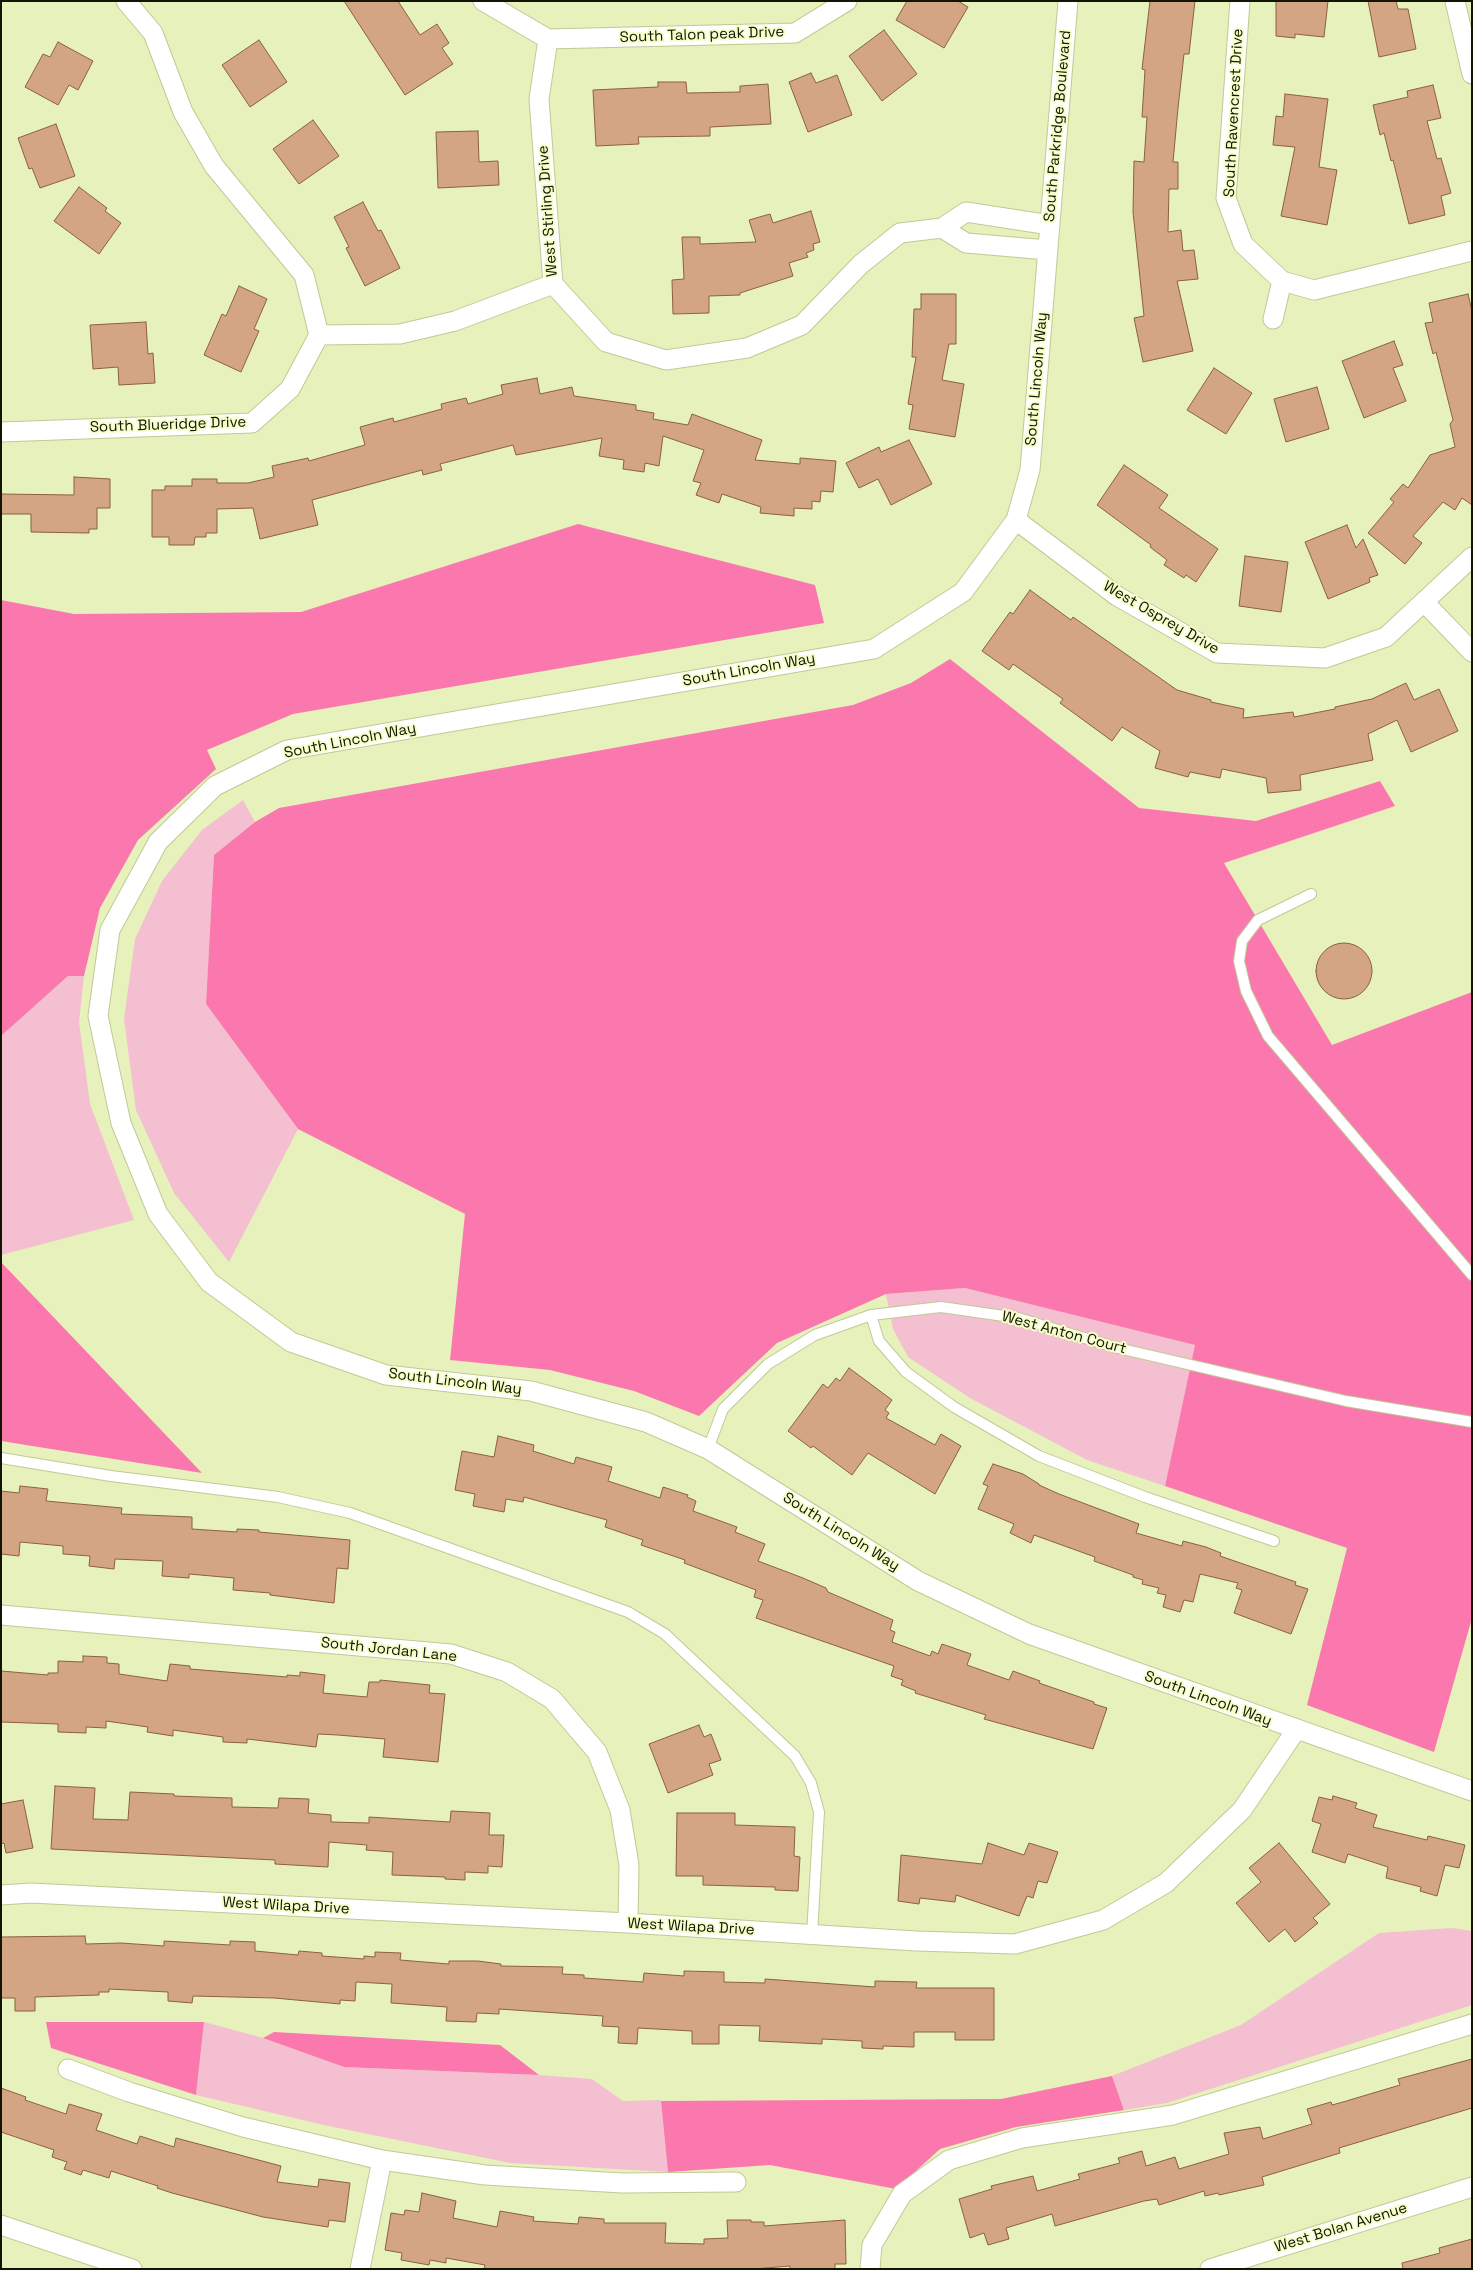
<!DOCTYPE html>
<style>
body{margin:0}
#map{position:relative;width:1473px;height:2270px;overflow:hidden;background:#e7f1bb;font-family:"Space Grotesk",sans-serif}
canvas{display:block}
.frame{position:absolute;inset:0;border:2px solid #121503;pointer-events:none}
</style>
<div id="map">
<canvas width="1473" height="2270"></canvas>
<div class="frame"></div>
</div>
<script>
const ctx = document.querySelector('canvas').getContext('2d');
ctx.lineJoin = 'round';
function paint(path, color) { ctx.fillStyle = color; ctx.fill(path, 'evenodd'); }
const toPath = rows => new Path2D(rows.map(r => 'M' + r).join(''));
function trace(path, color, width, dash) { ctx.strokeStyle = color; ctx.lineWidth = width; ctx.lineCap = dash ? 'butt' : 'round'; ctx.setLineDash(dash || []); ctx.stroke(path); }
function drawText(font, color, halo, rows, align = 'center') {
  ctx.font = font + ' "Space Grotesk",sans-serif'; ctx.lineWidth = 4; ctx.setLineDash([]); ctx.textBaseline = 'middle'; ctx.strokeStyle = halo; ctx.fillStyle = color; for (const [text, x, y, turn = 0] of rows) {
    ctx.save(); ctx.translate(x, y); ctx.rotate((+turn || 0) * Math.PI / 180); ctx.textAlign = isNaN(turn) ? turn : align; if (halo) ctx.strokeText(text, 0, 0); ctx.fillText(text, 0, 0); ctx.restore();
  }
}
const green = toPath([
 [243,800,255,822,214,855,206,1004,298,1129,229,1262,174,1193,136,1110,124,1019,135,939,162,881,202,830],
 [68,976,84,976,79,1022,90,1104,134,1220,1,1255,1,1036],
 [965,1288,1195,1345,1165,1486,1087,1460,970,1398,908,1357,893,1329,886,1294],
 [1452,1928,1472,1931,1472,2005,1167,2103,1124,2110,1112,2076,1241,2025,1379,1933],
 [204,2022,263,2038,344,2067,539,2075,592,2079,623,2101,661,2100,668,2172,510,2163,324,2125,196,2095]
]);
const forest = toPath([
 [578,524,815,585,824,623,293,714,207,750,216,769,138,840,100,908,84,976,68,976,1,1036,1,600,74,614,301,612],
 [950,659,1139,808,1256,821,1380,781,1395,806,1224,863,1332,1045,1472,992,1472,1618,1434,1752,1307,1705,1347,1548,1165,1486,1195,1345,965,1288,886,1294,777,1343,699,1416,634,1391,550,1370,450,1360,465,1214,298,1129,206,1004,214,855,255,822,279,808,853,705,911,683],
 [1,1262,202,1473,1,1441],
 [46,2022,204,2022,196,2095,51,2048],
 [274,2032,500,2045,539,2075,344,2067,263,2038],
 [1112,2076,1124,2110,1016,2127,940,2149,896,2189,770,2165,668,2172,661,2101,1001,2099]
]);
const building = toPath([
 [344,1,398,1,420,35,437,24,449,43,442,48,453,64,405,95,344,1],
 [907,1,958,1,968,7,944,48,896,20,907,1],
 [1150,1,1195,1,1189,54,1184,54,1178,108,1173,162,1178,162,1178,189,1169,189,1168,232,1181,230,1183,251,1194,250,1198,279,1177,281,1193,351,1143,362,1134,318,1144,316,1133,212,1134,161,1144,162,1147,117,1142,117,1145,70,1142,69,1150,1],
 [1276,1,1328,1,1324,37,1295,34,1295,38,1276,36,1276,1],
 [1368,1,1396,1,1398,9,1408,9,1416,49,1379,57,1368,1],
 [884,30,917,74,882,101,849,56,884,30],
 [259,40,287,82,250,107,222,65,259,40],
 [58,42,93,61,78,90,69,85,58,105,25,87,43,54,50,57,58,42],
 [811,73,816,83,837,75,852,115,808,132,789,82,811,73],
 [658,82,686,82,687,93,740,92,740,86,768,84,771,124,710,127,710,136,638,137,639,144,596,146,593,90,658,87,658,82],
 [1433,85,1441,118,1427,121,1437,159,1441,158,1451,193,1441,196,1445,215,1409,224,1393,160,1391,161,1384,133,1380,135,1373,105,1408,97,1407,91,1433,85],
 [1285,94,1328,99,1319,167,1337,170,1327,225,1281,216,1295,147,1273,145,1276,116,1283,117,1285,94],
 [313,120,339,156,299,184,273,149,313,120],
 [56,124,75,176,40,188,32,168,29,169,18,138,56,124],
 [478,131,479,162,498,161,499,185,438,188,436,132,478,131],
 [79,187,107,208,105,211,121,223,99,254,54,221,79,187],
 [363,202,378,231,381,230,400,268,365,286,346,248,349,247,334,217,363,202],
 [811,211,820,242,813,244,814,250,806,253,808,257,789,263,793,276,740,293,740,295,709,296,709,313,673,314,672,280,684,279,682,237,700,237,700,244,756,242,749,220,770,214,773,223,811,211],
 [239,286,267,299,254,329,259,331,241,372,204,355,222,314,226,316,239,286],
 [921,294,956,294,956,344,949,344,942,380,964,384,955,437,909,429,913,405,908,404,916,357,912,357,914,309,921,309,921,294],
 [1468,294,1472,311,1472,505,1462,498,1455,510,1443,502,1413,536,1422,543,1405,564,1368,533,1394,502,1390,499,1403,484,1408,488,1430,455,1455,447,1450,424,1453,420,1436,352,1433,354,1425,323,1433,322,1429,303,1468,294],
 [146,322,148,354,153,353,155,383,119,385,118,367,93,369,90,325,146,322],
 [1394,341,1403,365,1393,368,1406,401,1364,418,1342,361,1394,341],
 [1214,368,1252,393,1226,434,1187,410,1214,368],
 [537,378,540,394,572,387,574,396,636,405,636,410,654,413,653,419,688,425,692,414,762,440,755,460,800,464,800,458,836,461,833,492,821,491,820,502,812,501,812,509,794,508,794,516,760,513,761,507,722,494,719,503,696,495,701,483,693,481,704,450,663,436,659,466,645,463,644,472,623,469,624,460,599,456,602,438,516,455,513,445,440,464,442,470,423,475,422,470,312,500,318,525,260,539,253,508,217,509,217,533,206,533,206,537,195,537,194,545,169,545,169,537,152,537,152,490,165,490,165,486,192,486,192,479,217,479,217,483,248,483,274,477,272,466,308,458,309,461,365,445,360,427,393,418,394,422,442,409,441,404,466,398,468,404,503,394,501,385,537,378],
 [1317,387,1329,429,1286,442,1274,399,1317,387],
 [909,440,932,484,891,505,878,479,859,488,846,463,879,447,881,452,909,440],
 [1124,465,1168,495,1159,508,1218,549,1196,582,1186,575,1184,578,1164,565,1167,560,1150,547,1151,545,1097,505,1124,465],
 [74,477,110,479,110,508,97,508,97,529,89,529,89,533,31,532,31,514,1,514,1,494,74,495,74,477],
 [1347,525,1356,548,1363,539,1378,575,1369,578,1370,582,1328,599,1305,542,1347,525],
 [1245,556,1288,562,1281,612,1239,606,1245,556],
 [1030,590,1071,620,1073,617,1177,690,1211,700,1211,702,1244,709,1243,718,1293,712,1294,717,1335,709,1335,707,1372,699,1406,683,1414,700,1439,689,1458,731,1411,752,1397,720,1368,734,1373,760,1300,775,1301,790,1268,793,1266,778,1222,769,1220,778,1190,772,1188,777,1155,768,1160,751,1122,727,1112,741,1060,703,1063,699,1013,664,1009,670,982,651,1010,612,1013,614,1030,590],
 '1316 971a28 28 0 1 1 56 0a28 28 0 1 1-56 0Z',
 [849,1368,892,1400,885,1410,889,1413,886,1418,935,1445,941,1434,961,1446,935,1494,868,1453,852,1475,813,1446,811,1448,788,1431,823,1384,828,1388,836,1378,840,1381,849,1368],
 [498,1436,534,1445,533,1451,574,1464,576,1457,612,1467,608,1481,660,1498,663,1487,688,1495,687,1497,696,1501,693,1511,737,1527,735,1532,765,1544,758,1561,803,1578,826,1588,828,1592,893,1620,890,1630,895,1632,892,1642,930,1656,932,1651,938,1654,942,1644,971,1654,967,1665,1009,1680,1013,1671,1040,1681,1039,1683,1094,1702,1094,1704,1107,1708,1093,1749,984,1719,986,1715,915,1693,916,1691,901,1685,903,1680,891,1676,894,1666,756,1618,763,1600,754,1597,756,1590,684,1563,685,1560,641,1545,643,1540,605,1527,607,1520,524,1497,523,1502,506,1499,504,1512,473,1506,475,1494,455,1490,462,1451,494,1457,498,1436],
 [993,1464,1023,1474,1039,1484,1039,1485,1059,1494,1139,1524,1136,1533,1182,1546,1183,1541,1206,1547,1221,1553,1220,1556,1296,1582,1295,1585,1308,1589,1291,1634,1234,1613,1242,1590,1236,1588,1238,1583,1200,1574,1193,1602,1184,1600,1180,1612,1163,1607,1166,1595,1157,1593,1159,1588,1142,1584,1143,1580,1133,1577,1133,1575,1094,1561,1095,1557,1034,1535,1031,1543,1010,1533,1014,1524,978,1509,988,1486,983,1484,993,1464],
 [20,1486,48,1489,46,1501,122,1508,121,1514,192,1517,192,1529,237,1532,237,1529,259,1530,259,1532,350,1540,348,1569,337,1568,334,1603,270,1595,270,1593,233,1590,234,1578,189,1574,189,1578,162,1576,163,1561,115,1559,114,1569,89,1566,90,1556,63,1554,63,1546,20,1542,19,1556,1,1554,1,1491,19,1493,20,1486],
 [83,1656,107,1657,107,1663,119,1664,119,1674,167,1681,170,1664,190,1666,190,1669,287,1677,287,1675,300,1676,300,1672,325,1675,323,1693,367,1697,369,1682,380,1682,380,1680,430,1685,429,1693,445,1694,438,1762,383,1757,385,1739,338,1735,318,1734,316,1747,247,1739,247,1743,223,1742,223,1737,173,1730,173,1736,147,1732,148,1727,106,1721,106,1728,86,1727,86,1733,58,1732,58,1724,1,1722,1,1671,48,1675,48,1673,58,1673,58,1661,83,1662,83,1656],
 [699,1725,704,1737,711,1734,721,1760,709,1764,713,1775,668,1793,649,1744,699,1725],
 [55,1786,95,1788,93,1819,128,1820,130,1792,174,1794,174,1796,232,1798,232,1807,278,1808,279,1798,309,1799,308,1813,331,1815,331,1822,369,1823,369,1817,450,1822,451,1811,490,1813,489,1835,504,1835,502,1867,488,1866,488,1873,465,1872,465,1880,445,1879,445,1877,392,1875,393,1852,366,1850,367,1845,329,1842,328,1867,275,1864,275,1860,51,1849,55,1786],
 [1333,1796,1357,1803,1355,1808,1377,1815,1373,1827,1427,1840,1428,1836,1465,1845,1459,1868,1445,1865,1437,1896,1420,1891,1421,1887,1386,1878,1388,1867,1348,1854,1345,1863,1312,1852,1321,1824,1312,1821,1319,1797,1332,1800,1333,1796],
 [23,1800,33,1848,6,1853,4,1843,1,1844,1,1804,23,1800],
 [677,1813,735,1813,735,1825,795,1827,794,1856,800,1857,798,1891,775,1890,775,1887,703,1885,703,1876,676,1876,677,1813],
 [988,1843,1024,1855,1029,1843,1058,1852,1047,1883,1038,1881,1033,1898,1027,1896,1019,1916,956,1895,955,1902,920,1898,919,1904,898,1901,901,1855,982,1864,988,1843],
 [1279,1843,1330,1904,1313,1918,1318,1923,1295,1942,1285,1929,1269,1942,1236,1903,1261,1882,1249,1868,1279,1843],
 [85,1936,86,1944,121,1943,164,1946,164,1941,230,1945,230,1941,255,1942,255,1951,298,1955,299,1951,322,1953,322,1956,364,1959,364,1956,375,1957,375,1952,401,1953,400,1960,449,1964,449,1961,478,1961,501,1964,501,1966,563,1967,562,1974,584,1975,584,1978,643,1982,644,1973,684,1976,684,1971,724,1972,724,1982,765,1983,765,1979,875,1987,875,1981,917,1982,916,1988,994,1988,994,2040,955,2040,955,2032,914,2032,914,2047,883,2046,883,2049,862,2048,862,2041,822,2039,822,2044,759,2041,760,2026,719,2025,719,2044,692,2044,692,2031,638,2028,637,2044,618,2043,619,2027,602,2026,603,2016,499,2009,499,2014,477,2013,476,2022,446,2021,447,2007,391,2003,392,1984,356,1982,355,2001,340,2000,340,2004,274,1998,193,1996,192,2003,168,2001,168,1992,109,1989,109,1992,99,1992,99,1995,35,1997,35,2011,15,2011,15,1998,1,1998,1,1937,85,1936],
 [1472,2059,1472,2108,1339,2148,1340,2153,1262,2177,1264,2185,1219,2195,1218,2193,1205,2196,1204,2191,1159,2205,1157,2199,1144,2201,1055,2226,1052,2214,1006,2228,1009,2239,988,2245,984,2233,970,2238,959,2199,992,2189,991,2186,1033,2176,1037,2191,1080,2179,1078,2174,1120,2163,1118,2158,1142,2151,1146,2166,1175,2157,1179,2169,1229,2154,1224,2133,1260,2127,1263,2139,1312,2124,1307,2109,1331,2102,1332,2105,1343,2102,1400,2085,1398,2079,1472,2059],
 [1,2088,26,2097,25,2100,66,2114,69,2104,102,2114,96,2130,137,2144,140,2136,174,2147,176,2138,281,2166,277,2182,318,2187,319,2179,350,2183,345,2222,329,2220,328,2227,263,2217,172,2193,157,2188,158,2186,111,2171,109,2178,83,2170,81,2175,64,2169,67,2162,52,2157,54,2150,1,2132,1,2088],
 [422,2193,456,2201,453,2218,497,2227,500,2211,534,2217,533,2221,578,2224,579,2217,604,2219,604,2223,666,2223,665,2243,704,2244,704,2239,728,2238,727,2220,751,2220,751,2222,764,2222,764,2226,845,2220,846,2264,835,2264,835,2269,790,2269,790,2266,753,2269,484,2269,485,2265,446,2258,446,2263,430,2260,429,2265,401,2260,402,2253,385,2250,391,2213,404,2215,405,2210,419,2212,422,2193],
 [1472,2239,1472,2269,1403,2269,1402,2263,1440,2253,1439,2248,1472,2239]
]);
const service = toPath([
 [1311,894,1258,920,1242,941,1239,961,1246,991,1268,1036,1472,1275],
 [871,1315,879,1341,906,1372,954,1407,1039,1456,1145,1497,1274,1541],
 [708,1449,723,1409,768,1364,815,1335,871,1315,941,1307,1018,1318,1118,1348,1346,1401,1472,1422],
 [1,1458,111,1476,278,1497,350,1513,628,1612,665,1634,795,1756,811,1783,819,1812,812,1935]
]);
const minor = toPath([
 [126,1,153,33,183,112,214,166,304,275,319,335],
 [483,1,548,39],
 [1068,1,1030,470,1016,520,963,592,874,649,287,750,215,786,158,842,110,930,98,1016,121,1123,158,1214,209,1282,291,1342,386,1375,531,1391,646,1422,708,1449,918,1581,1029,1634,1472,1791],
 [1240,1,1226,198,1243,244,1282,281,1314,290,1472,251],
 [1455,1,1472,74],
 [548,39,539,99,553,284,606,342,666,360,747,348,802,325,861,264,900,233,942,228,966,212,1050,225],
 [548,39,795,33,847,1],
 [942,228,966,243,1048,250],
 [1273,319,1282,281],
 [319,335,400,334,455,321,553,284],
 [1,432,252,423,290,389,319,335],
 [1016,520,1117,596,1217,653,1325,658,1386,637,1472,557],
 [1424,602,1472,652],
 [1,1615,451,1654,507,1672,552,1699,597,1752,620,1810,629,1865,628,1923],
 [1,1895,31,1893,628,1923,916,1941,1015,1944,1103,1920,1166,1883,1242,1810,1296,1730],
 [68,2069,129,2092,243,2127,382,2160,485,2175,622,2183,736,2182],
 [1,2225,132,2269],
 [360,2269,382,2160],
 [870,2269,872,2245,902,2194,949,2160,1022,2138,1173,2115,1472,2024],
 [1210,2269,1472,2187]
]);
const streetNames = [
 ["South Talon peak Drive",702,35,-2],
 ["South Ravencrest Drive",1234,113,-87],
 ["South Parkridge Boulevard",1058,126,-85],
 ["West Stirling Drive",548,211,-94],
 ["South Lincoln Way",1037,379,-85],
 ["South Blueridge Drive",168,425,-2],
 ["West Osprey Drive",1161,618,30],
 ["South Lincoln Way",749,670,-10],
 ["South Lincoln Way",350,741,-11],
 ["West Anton Court",1064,1333,15],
 ["South Lincoln Way",455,1382,7],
 ["South Lincoln Way",841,1532,32],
 ["South Jordan Lane",389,1650,6],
 ["South Lincoln Way",1208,1699,20],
 ["West Wilapa Drive",286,1906,3],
 ["West Wilapa Drive",691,1927,3],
 ["West Bolan Avenue",1341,2228,-17]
];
paint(green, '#f3bfd1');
paint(forest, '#fb78ae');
paint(building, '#d3a585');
trace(building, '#8a6042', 1);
trace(service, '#c1c995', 12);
trace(minor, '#c1c995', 21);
trace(service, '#fff', 10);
trace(minor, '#fff', 19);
drawText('15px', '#121503', '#f5fec8', streetNames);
</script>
